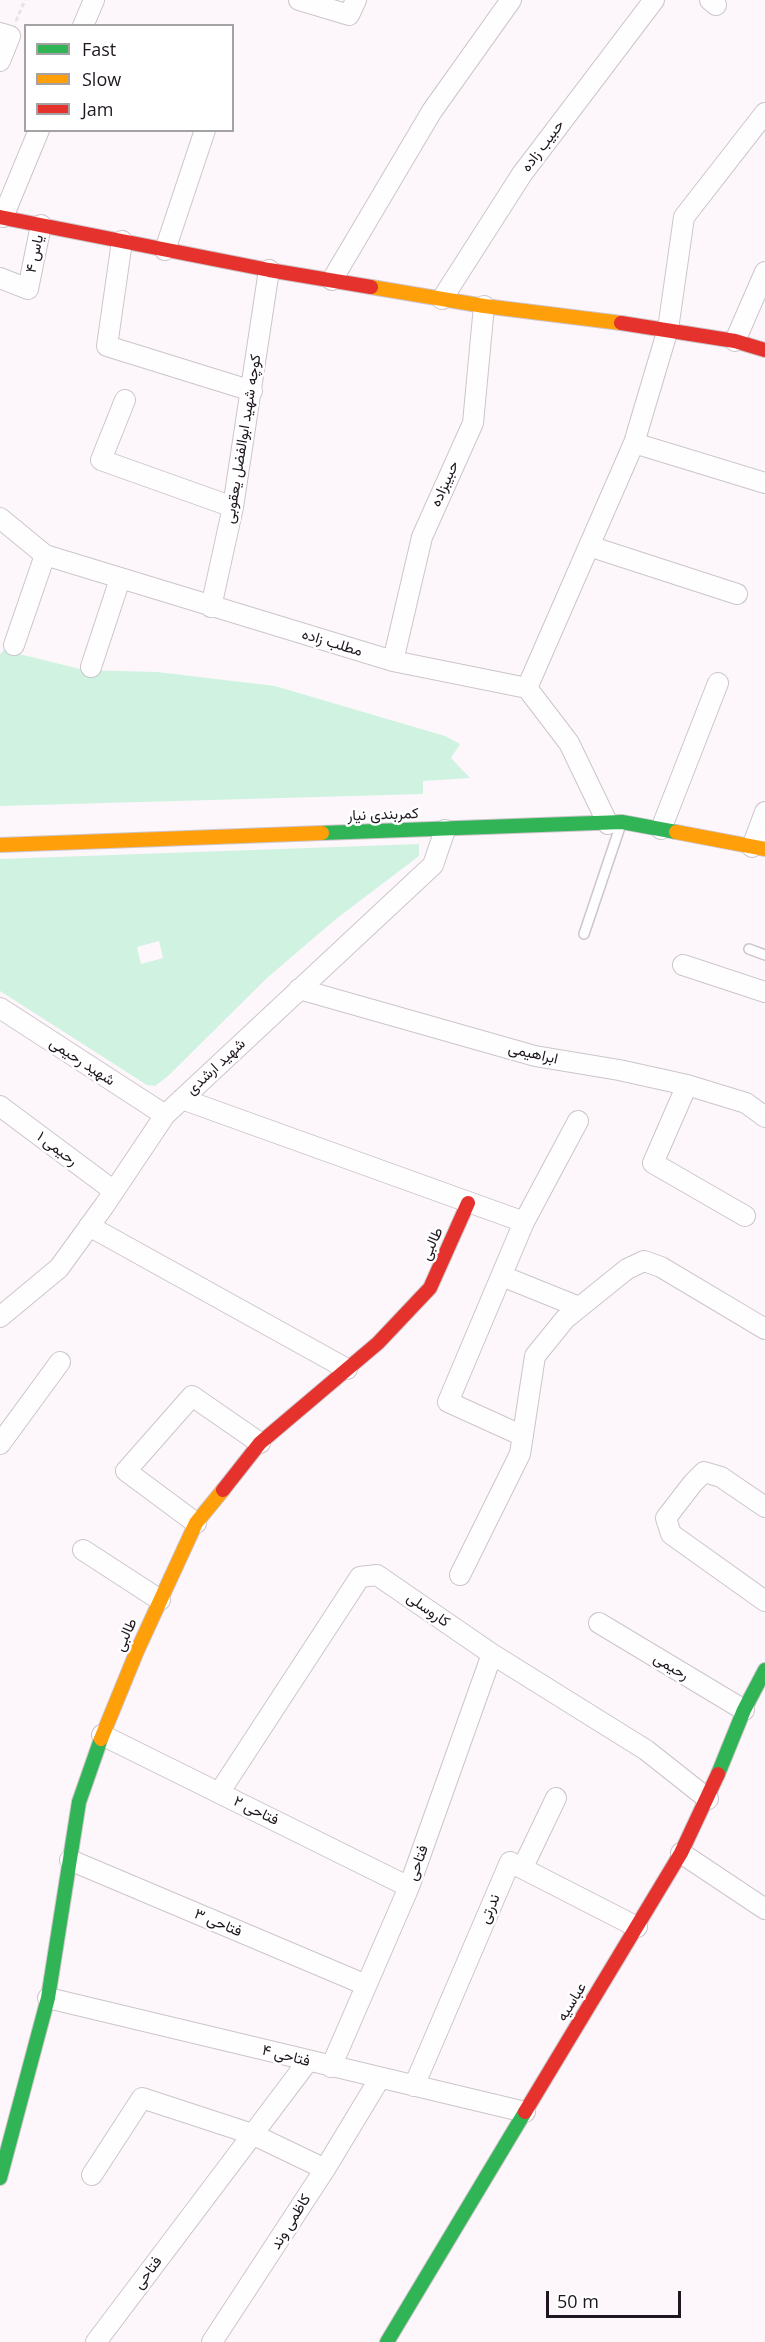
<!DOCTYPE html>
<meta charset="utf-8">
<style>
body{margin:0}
#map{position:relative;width:765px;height:2342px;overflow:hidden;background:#fdf7fc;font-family:"Open Sans",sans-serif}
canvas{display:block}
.legend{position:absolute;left:24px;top:24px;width:210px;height:108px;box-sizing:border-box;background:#fff;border:2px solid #a5a2a5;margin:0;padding:8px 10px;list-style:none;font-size:18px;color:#1f171f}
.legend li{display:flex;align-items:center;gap:12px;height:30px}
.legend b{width:30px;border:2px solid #a5a2a5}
.scale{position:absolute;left:546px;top:2291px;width:135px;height:27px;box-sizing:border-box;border:3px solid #1f171f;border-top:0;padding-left:8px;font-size:18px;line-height:21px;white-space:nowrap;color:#1f171f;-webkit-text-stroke:4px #fff;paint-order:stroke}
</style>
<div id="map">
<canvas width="765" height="2342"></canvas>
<ul class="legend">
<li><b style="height:8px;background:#30b455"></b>Fast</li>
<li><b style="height:8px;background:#ff9f0a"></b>Slow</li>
<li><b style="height:8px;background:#e5322d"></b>Jam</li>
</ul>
<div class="scale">50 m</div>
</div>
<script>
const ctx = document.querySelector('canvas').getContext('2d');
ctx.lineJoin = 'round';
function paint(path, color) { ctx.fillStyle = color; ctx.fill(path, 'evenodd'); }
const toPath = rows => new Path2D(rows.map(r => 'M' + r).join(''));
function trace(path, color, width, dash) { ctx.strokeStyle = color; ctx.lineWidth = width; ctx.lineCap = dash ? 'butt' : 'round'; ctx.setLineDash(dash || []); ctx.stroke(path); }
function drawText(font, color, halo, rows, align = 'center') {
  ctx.font = font + ' "Open Sans",Vazirmatn,sans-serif'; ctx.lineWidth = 5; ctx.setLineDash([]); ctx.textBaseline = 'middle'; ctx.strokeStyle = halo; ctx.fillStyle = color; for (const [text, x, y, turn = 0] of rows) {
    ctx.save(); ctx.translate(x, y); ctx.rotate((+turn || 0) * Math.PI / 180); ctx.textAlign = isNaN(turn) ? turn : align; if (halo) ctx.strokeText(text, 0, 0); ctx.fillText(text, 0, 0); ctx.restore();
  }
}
const green = toPath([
 [3,650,84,670,157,672,275,686,445,736,460,744,451,758,470,778,423,781,423,794,0,806,0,655],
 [419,844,419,856,336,919,267,978,168,1076,155,1086,147,1085,0,991,0,859],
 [159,941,163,958,141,964,137,947]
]);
const path = toPath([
 [16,21,25,0]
]);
const lane = toPath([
 [584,934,621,824],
 [749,949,765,955]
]);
const street = toPath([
 [299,0,349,15,356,0],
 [710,0,716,5],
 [83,26,94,0],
 [0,33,10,36,0,61],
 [3,217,39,130],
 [122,241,107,346,252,391],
 [165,250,205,130],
 [0,278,28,289,41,225],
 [332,280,432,111,511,0],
 [442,299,522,174,654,0],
 [735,341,765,272],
 [125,400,101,460,233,507],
 [634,443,668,329,684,217,765,113],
 [0,518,45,555,393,661,527,688,569,743,608,824],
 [589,546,737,594],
 [211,607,233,507,269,270],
 [14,645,45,555],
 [393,661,422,537,473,423,484,306],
 [91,667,120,579],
 [527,688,634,443,765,483],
 [661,829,718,683],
 [752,847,765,812],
 [683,965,765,992],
 [299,989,535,1056,619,1070,687,1085,746,1103,765,1117],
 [0,1008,165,1115],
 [687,1085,653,1163,745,1216],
 [182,1099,524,1222,578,1121],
 [0,1106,114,1191],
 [89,1226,347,1369],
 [502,1276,579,1307],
 [0,1317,59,1268,104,1206,165,1115,433,865,445,830],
 [523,1436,448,1402,524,1222],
 [0,1444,60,1362],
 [765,1507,721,1477,704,1472,693,1483,666,1518,671,1534,765,1601],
 [196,1523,126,1471,192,1396,260,1443],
 [83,1550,160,1600],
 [460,1575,520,1454,535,1356,565,1319,627,1269,644,1261,661,1267,765,1329],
 [599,1623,744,1710],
 [102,1735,409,1887],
 [219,1793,360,1577,377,1575,492,1654,646,1750,708,1799],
 [681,1853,765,1909],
 [70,1860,366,1985],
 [523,1867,556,1798],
 [48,1998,525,2112],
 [331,2067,409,1887,492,1654],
 [414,2086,510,1862,637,1927],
 [325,2169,380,2078],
 [92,2175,142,2098,252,2134,325,2169,212,2342],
 [96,2342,308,2061]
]);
const fast = toPath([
 [322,833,622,822,676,832],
 [718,1774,744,1710,765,1670],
 [0,2178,48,1998,79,1802,101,1739],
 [387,2342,525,2112]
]);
const slow = toPath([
 [371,287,484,306,621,323],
 [676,832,765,849],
 [0,845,322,833],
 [101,1739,137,1651,196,1523,223,1490]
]);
const jam = toPath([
 [0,217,269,270,371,287],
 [621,323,735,341,765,350],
 [223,1490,260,1443,378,1343,430,1288,468,1203],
 [525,2112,681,1853,718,1774]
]);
const streetNames = [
 ["حبیب زاده",543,146,-53],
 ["یاس ۴",35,254,-78],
 ["کوچه شهید ابوالفضل یعقوبی",243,439,-81],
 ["حبیبزاده",445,484,-66],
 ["مطلب زاده",332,643,17],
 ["کمربندی نیار",383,815,-2],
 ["ابراهیمی",533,1054,13],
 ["شهید رحیمی",82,1062,33],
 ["شهید ارشدی",216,1067,-43],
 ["رحیمی ۱",57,1149,37],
 ["طالبی",432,1244,-66],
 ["کاروسلی",428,1610,35],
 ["طالبی",126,1635,-66],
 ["رحیمی",671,1667,31],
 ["فتاحی ۲",256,1811,26],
 ["فتاحی",418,1863,-70],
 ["ندرتی",490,1909,-67],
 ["فتاحی ۳",218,1923,23],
 ["عباسیه",572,2002,-59],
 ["فتاحی ۴",286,2056,14],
 ["کاظمی وند",291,2222,-58],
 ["فتاحی",148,2273,-53]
];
paint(green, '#cff3e0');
trace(lane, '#ccc5cb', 12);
trace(street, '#ccc5cb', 22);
trace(fast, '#ccc5cb', 16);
trace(slow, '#ccc5cb', 16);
trace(jam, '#ccc5cb', 16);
trace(path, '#e6e3e5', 3, [4.5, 3]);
trace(lane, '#fffeff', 9);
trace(street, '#fffeff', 20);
trace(fast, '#30b455', 14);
trace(slow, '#ff9f0a', 14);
trace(jam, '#e5322d', 14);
drawText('15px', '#1f171f', '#fff', streetNames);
</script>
